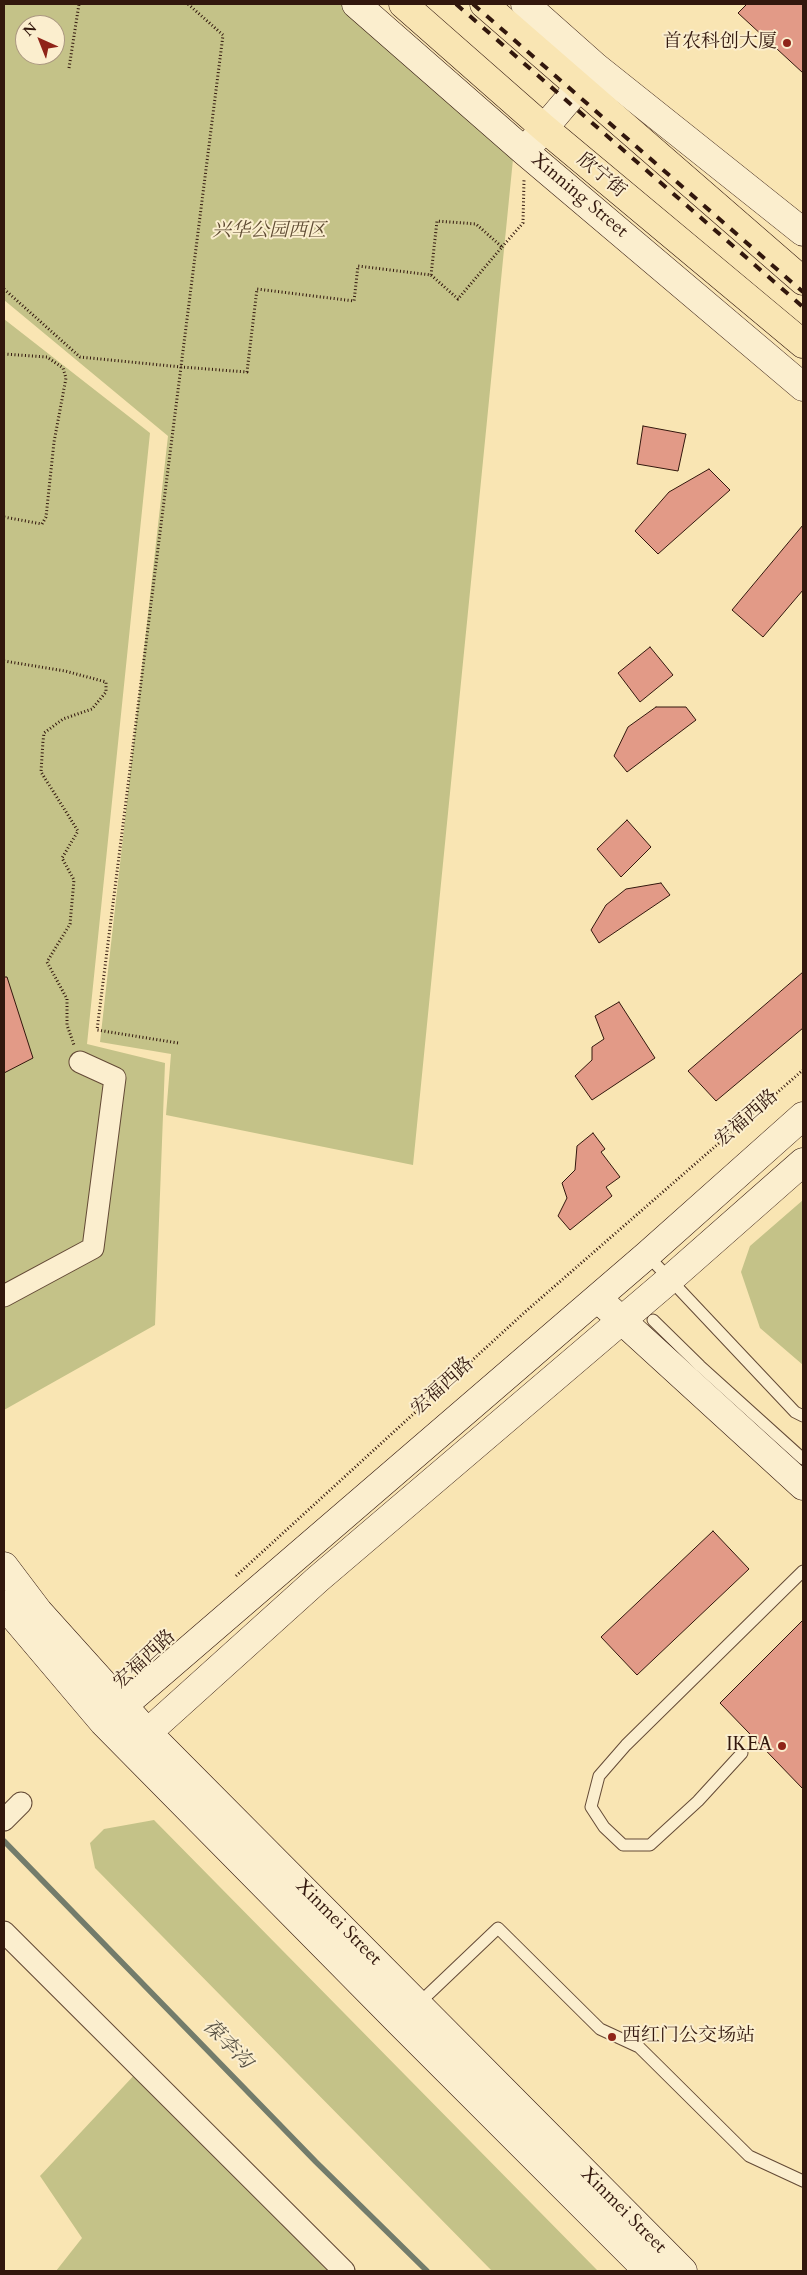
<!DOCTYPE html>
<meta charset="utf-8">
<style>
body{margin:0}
#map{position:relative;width:807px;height:2275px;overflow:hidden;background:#f9e5b3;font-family:Cardo,serif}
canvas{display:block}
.frame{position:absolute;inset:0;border:5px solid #32170d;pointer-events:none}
.north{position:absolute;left:15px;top:15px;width:50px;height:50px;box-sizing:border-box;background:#fbeece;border:1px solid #ab9881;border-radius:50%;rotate:316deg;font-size:14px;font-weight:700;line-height:20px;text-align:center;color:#32170d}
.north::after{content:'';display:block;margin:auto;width:18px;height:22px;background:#8f2418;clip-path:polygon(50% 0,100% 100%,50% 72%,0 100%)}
</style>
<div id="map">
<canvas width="807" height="2275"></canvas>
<div class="frame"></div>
<div class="north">N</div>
</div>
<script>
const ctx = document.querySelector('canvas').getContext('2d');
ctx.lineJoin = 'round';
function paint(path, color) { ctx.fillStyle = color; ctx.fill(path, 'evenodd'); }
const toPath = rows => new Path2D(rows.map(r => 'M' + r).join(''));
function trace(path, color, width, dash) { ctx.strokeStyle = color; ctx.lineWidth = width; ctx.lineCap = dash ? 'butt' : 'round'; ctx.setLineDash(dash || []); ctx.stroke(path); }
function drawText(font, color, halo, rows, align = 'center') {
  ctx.font = font + ' Cardo,"Noto Serif SC",serif'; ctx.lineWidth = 4; ctx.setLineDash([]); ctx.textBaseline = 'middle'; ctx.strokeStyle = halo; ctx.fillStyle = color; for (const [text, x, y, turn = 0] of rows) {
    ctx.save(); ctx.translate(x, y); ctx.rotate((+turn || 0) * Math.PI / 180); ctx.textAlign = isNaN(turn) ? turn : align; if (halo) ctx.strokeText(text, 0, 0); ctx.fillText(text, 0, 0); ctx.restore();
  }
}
const green = toPath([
 [4,4,345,4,514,149,413,1165,166,1115,171,1054,100,1042,168,436,4,300],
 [25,25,55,25,55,55,25,55],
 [4,319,150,433,87,1044,165,1063,155,1325,4,1410],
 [803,1200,803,1365,760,1328,741,1272,750,1246],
 [154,1820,598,2271,492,2271,95,1868,90,1843,104,1829],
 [138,2071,338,2271,56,2271,82,2238,40,2176]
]);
const stream = toPath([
 [4,1841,316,2162,427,2271]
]);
const building = toPath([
 [747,4,803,4,803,73,738,13,747,4],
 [643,426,686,434,678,471,637,464,643,426],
 [709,469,730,490,658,554,635,531,669,492,709,469],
 [803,525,803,590,763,637,732,610,803,525],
 [650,647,673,675,640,702,618,673,650,647],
 [656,707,686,707,696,720,627,772,614,756,628,727,656,707],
 [627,820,651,847,621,877,597,849,627,820],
 [661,883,670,895,599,943,591,930,606,905,626,889,661,883],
 [803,972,803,1028,716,1101,688,1071,803,972],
 [4,977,7,977,33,1058,4,1073,4,977],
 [619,1002,655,1058,592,1100,575,1076,592,1060,592,1047,604,1039,595,1016,619,1002],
 [593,1133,605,1149,601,1152,620,1177,606,1187,612,1196,570,1230,558,1216,567,1198,562,1183,575,1170,577,1146,593,1133],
 [713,1531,749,1569,637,1675,601,1637,713,1531],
 [803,1620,803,1789,720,1703,803,1620]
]);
const path = toPath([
 [69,68,79,4],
 [502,247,523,223,524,180],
 [4,289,80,357,181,367,247,372,257,289,354,301,358,266,431,275,437,221,476,224,502,247,458,299,431,275],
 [4,354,47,357,63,368,66,378,54,442,46,517,42,524,4,517],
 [4,661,65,671,106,682,106,692,92,709,63,719,44,733,43,741,41,772,78,831,62,858,74,880,70,924,47,962,67,999,67,1025,74,1045],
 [178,1043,97,1030,223,35,188,4],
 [236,1576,525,1312,803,1070]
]);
const lane = toPath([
 [647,1255,795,1412,803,1416],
 [653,1320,700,1366,803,1459],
 [742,1753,698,1801,650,1845,623,1845,604,1827,591,1807,599,1776,626,1745,803,1571],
 [416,2006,498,1928,600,2029,639,2047,749,2156,803,2181]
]);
const street = toPath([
 [4,1296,93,1248,115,1078,80,1062],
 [4,1820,21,1803],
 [4,1932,344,2271]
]);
const secondary = toPath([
 [356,4,524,151,803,387],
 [525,4,596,67,803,232],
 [529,146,595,68],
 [607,1307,803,1486],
 [4,1566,38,1611,147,1732,683,2271],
 [4,1605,103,1722,399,2022,648,2271],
 [109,1718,647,1255,803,1116],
 [135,1744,318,1579,669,1280,803,1162]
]);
const primary = toPath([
 [403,4,544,128,803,344],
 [484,4,803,281]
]);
const rail = toPath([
 [456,4,803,307],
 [473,4,803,292]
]);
const markers = [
 [787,43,5,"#8f2418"],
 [782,1746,5,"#8f2418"],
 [612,2037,5,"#8f2418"]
];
const poiNames = [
 ["首农科创大厦",777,43],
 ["IKEA",772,1746],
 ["西红门公交场站",622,2037,"left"]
];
const streetNames = [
 ["欣宁街",601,176,40],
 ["Xinning Street",579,196,40],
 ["宏福西路",747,1119,-41],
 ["宏福西路",443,1387,-42],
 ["宏福西路",145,1660,-43],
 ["Xinmei Street",338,1923,45],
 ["Xinmei Street",623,2211,45]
];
const parkNames = [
 ["兴华公园西区",269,232]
];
const waterNames = [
 ["葆李沟",227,2045,45]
];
paint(green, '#c4c288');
trace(stream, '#737c6b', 5.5);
paint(building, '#e29a87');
trace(building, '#32170d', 1);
trace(lane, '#644a36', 13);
trace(street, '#644a36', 23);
trace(secondary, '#32170d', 29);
trace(primary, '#32170d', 29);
trace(path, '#32170d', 3, [1, 2.5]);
trace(lane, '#fbeece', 11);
trace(street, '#fbeece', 21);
trace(secondary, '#fbeece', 28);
trace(primary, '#f9e5b3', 28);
trace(rail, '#32170d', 4, [9, 9]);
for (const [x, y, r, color] of markers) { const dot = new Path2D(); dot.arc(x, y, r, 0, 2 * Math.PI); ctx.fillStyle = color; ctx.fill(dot); trace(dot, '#fbeece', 2); }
drawText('19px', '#32170d', '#fbeece', poiNames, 'right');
drawText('19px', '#32170d', '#fbeece', streetNames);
drawText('italic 19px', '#5e4a32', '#fbeece', parkNames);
drawText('italic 20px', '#585244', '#fbeece', waterNames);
</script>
